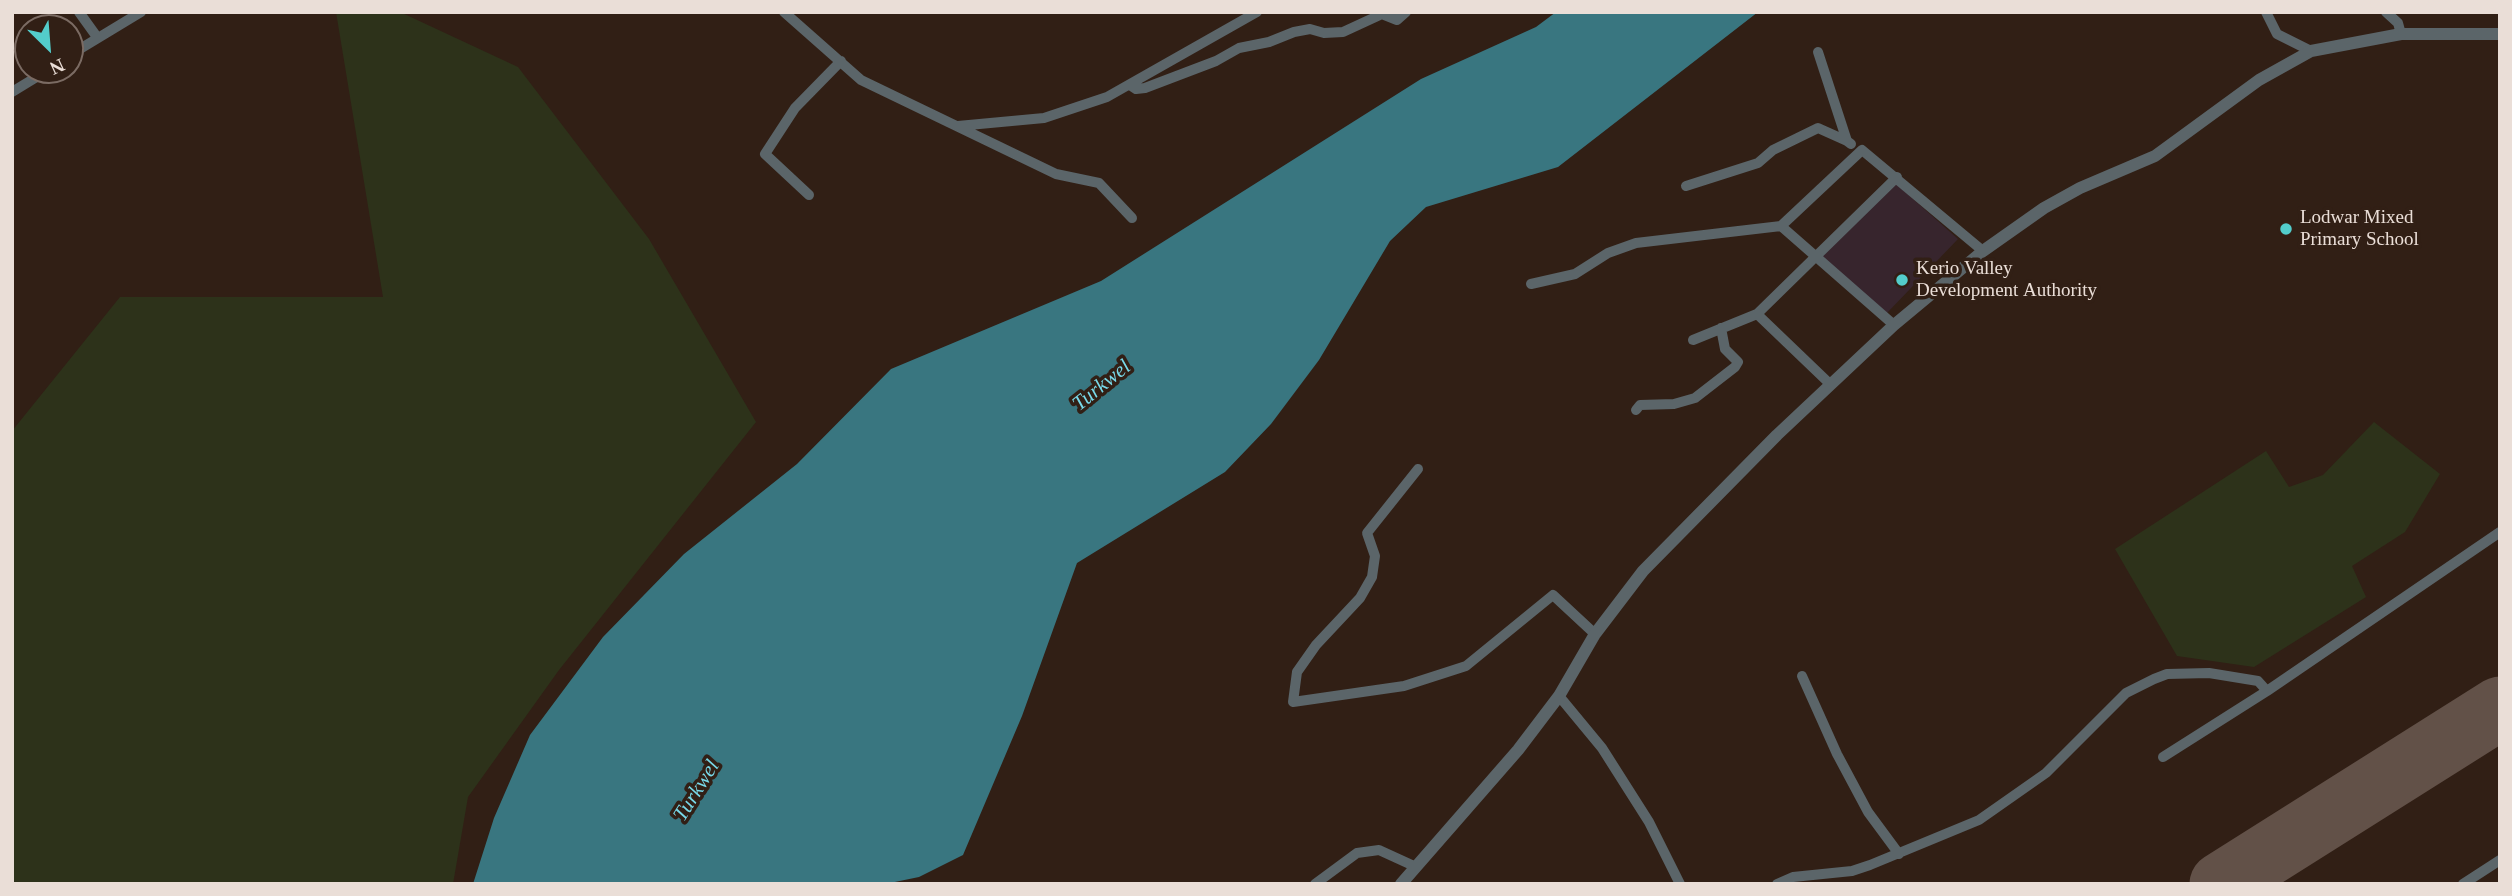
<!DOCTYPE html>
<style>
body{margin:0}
#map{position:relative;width:2512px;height:896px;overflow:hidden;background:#311f15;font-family:Georgia,serif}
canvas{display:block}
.frame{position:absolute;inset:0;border:14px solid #eaded7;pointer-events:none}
.north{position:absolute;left:14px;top:14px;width:70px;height:70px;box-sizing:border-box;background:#311f15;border:2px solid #7b6b63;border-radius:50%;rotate:155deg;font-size:19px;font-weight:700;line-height:28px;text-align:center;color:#eaded7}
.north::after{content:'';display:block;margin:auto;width:24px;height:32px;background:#53cdcb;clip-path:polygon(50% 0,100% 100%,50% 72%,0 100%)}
</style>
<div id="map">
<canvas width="2512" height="896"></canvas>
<div class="frame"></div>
<div class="north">N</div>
</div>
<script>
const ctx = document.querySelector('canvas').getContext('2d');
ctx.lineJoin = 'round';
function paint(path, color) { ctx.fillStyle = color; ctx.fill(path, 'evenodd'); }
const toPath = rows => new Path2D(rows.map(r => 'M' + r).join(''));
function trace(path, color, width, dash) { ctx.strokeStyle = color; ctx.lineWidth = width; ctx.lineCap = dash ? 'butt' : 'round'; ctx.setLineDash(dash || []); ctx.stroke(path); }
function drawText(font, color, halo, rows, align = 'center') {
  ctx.font = font + ' Georgia,serif'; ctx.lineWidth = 7; ctx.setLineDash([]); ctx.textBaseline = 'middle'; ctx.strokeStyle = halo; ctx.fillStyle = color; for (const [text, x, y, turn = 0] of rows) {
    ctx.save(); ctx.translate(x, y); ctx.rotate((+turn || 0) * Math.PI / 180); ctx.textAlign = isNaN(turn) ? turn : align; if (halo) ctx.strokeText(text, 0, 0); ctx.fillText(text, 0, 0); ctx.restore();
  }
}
const commercial = toPath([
 [1894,182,1958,239,1887,313,1820,255]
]);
const green = toPath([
 [336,12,400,12,518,67,649,239,756,422,559,670,468,797,453,884,12,884,12,431,120,297,383,297],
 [2374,422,2440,474,2405,532,2352,566,2366,597,2254,667,2177,656,2115,549,2266,451,2289,487,2323,475]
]);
const water = toPath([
 [1556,12,1758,12,1558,167,1426,207,1390,241,1319,360,1271,424,1225,472,1077,563,1022,716,963,855,919,877,885,884,473,884,494,818,530,735,603,637,684,554,797,464,891,369,1101,281,1421,79,1536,27]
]);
const runway = toPath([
 [2221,884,2500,708]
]);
const minor = toPath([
 [79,12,97,37],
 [784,12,861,80,1056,174,1099,183,1132,218],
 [2266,12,2277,34,2311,51],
 [2386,12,2398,23,2401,34],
 [1818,52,1847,141,1851,144],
 [70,55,141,12],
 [1130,85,1136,89,1145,88,1216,61,1239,48,1269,42,1294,32,1310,29,1324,33,1343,32,1382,14,1397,20,1406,12],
 [12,92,48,70],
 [958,126,1044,118,1107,97,1257,12],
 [1686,186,1758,163,1773,150,1818,128,1847,141],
 [809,195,765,154,795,108,841,61],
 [1781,226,1894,325],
 [1531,284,1575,274,1608,253,1636,243,1781,226,1862,150,1983,251],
 [1757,314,1830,384],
 [1693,340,1757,314,1897,177],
 [1636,410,1640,405,1674,404,1695,398,1735,367,1738,362,1725,349,1721,328],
 [1418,469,1367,533,1375,556,1372,577,1360,598,1316,645,1297,672,1293,702,1404,686,1466,666,1553,595,1595,634],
 [1802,676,1837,754,1868,812,1899,854],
 [1559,696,1602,748,1649,822,1680,884],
 [2163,757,2267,691,2500,532],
 [1315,884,1357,853,1379,850,1414,866],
 [1777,884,1793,877,1852,871,1870,865,1979,820,2046,773,2126,693,2154,679,2167,674,2209,673,2258,681,2267,691],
 [2463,884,2500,860]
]);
const tertiary = toPath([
 [1401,884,1518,750,1559,696,1595,634,1643,571,1777,435,1894,325,1983,251,2044,208,2080,188,2155,156,2259,80,2311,51,2401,34,2500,34]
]);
const markers = [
 [2286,229,7,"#53cdcb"],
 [1902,280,7,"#53cdcb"]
];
const poiNames = [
 ["Lodwar Mixed",2300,218],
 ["Primary School",2300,240],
 ["Kerio Valley",1916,269],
 ["Development Authority",1916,291]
];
const waterNames = [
 ["Turkwel",1102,386,-39],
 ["Turkwel",697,791,-58]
];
paint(commercial, '#37252d');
paint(green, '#2d321a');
paint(water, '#397680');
trace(runway, '#625148', 63);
trace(minor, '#5b6569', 10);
trace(tertiary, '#5b6569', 12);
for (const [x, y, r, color] of markers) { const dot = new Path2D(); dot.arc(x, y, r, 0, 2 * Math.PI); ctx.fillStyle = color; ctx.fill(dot); trace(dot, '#311f15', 2.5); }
drawText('19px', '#eaded7', '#311f15', poiNames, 'left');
drawText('italic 21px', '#78d9e9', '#311f15', waterNames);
</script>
